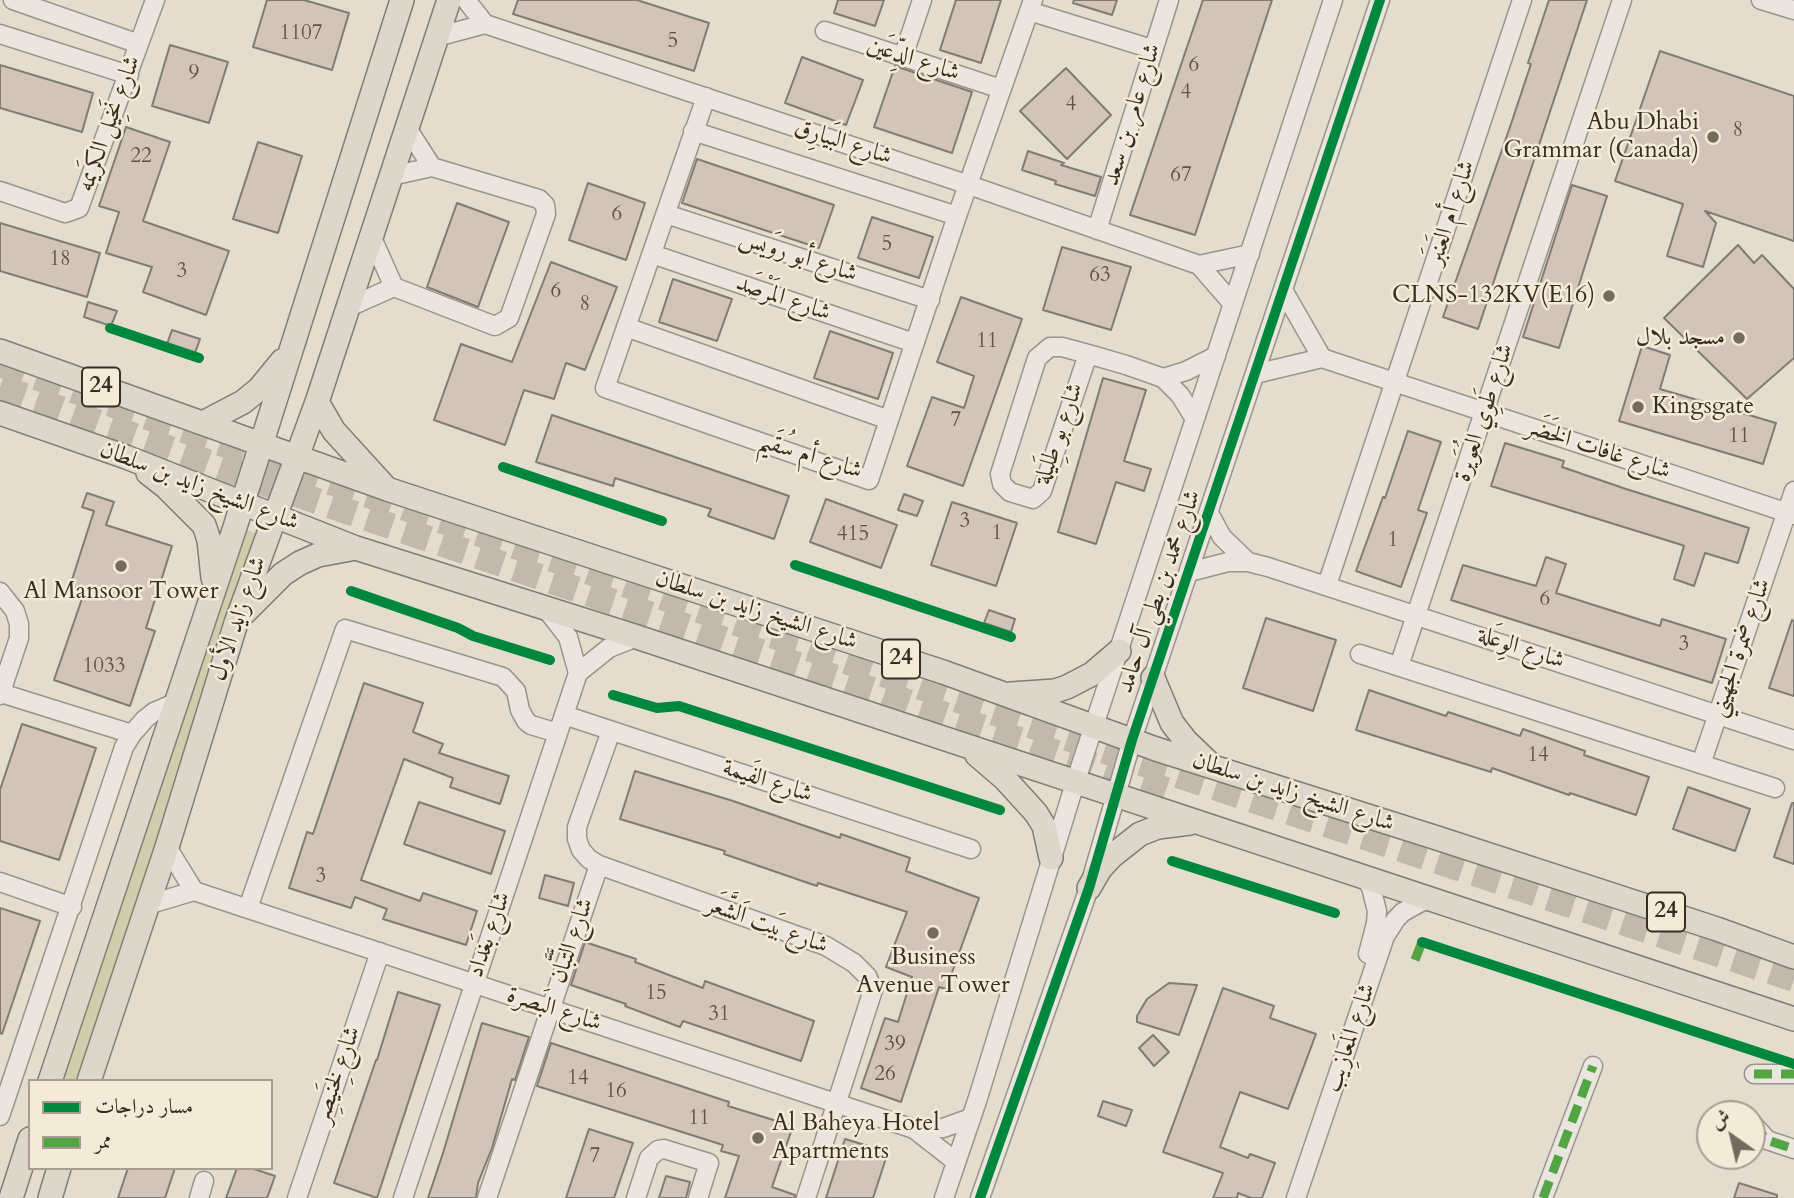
<!DOCTYPE html>
<meta charset="utf-8">
<style>
body{margin:0}
#map{position:relative;width:1794px;height:1198px;overflow:hidden;background:#e4dccd;font-family:Cardo,Amiri,serif}
canvas{display:block}
.legend{position:absolute;left:28px;top:1079px;width:245px;height:91px;box-sizing:border-box;background:#f4ead8;border:2px solid #a89e90;margin:0;padding:9px 12px;list-style:none;font-size:21px;color:#372d23}
.legend li{display:flex;align-items:center;gap:14px;height:35px}
.legend b{width:35px;border:2px solid #a89e90}
.north{position:absolute;left:1696px;top:1100px;width:70px;height:70px;box-sizing:border-box;background:#f4ead8;border:2px solid #a89e90;border-radius:50%;rotate:326deg;font-size:19px;font-weight:700;line-height:28px;text-align:center;color:#372d23}
.north::after{content:'';display:block;margin:auto;width:24px;height:32px;background:#746a5e;clip-path:polygon(50% 0,100% 100%,50% 72%,0 100%)}
</style>
<div id="map">
<canvas width="1794" height="1198"></canvas>
<ul class="legend">
<li><b style="height:9px;background:#00873e"></b>مسار دراجات</li>
<li><b style="height:9px;background:#53a442"></b>ممر</li>
</ul>
<div class="north">ش</div>
</div>
<script>
const ctx = document.querySelector('canvas').getContext('2d');
ctx.lineJoin = 'round';
function paint(path, color) { ctx.fillStyle = color; ctx.fill(path, 'evenodd'); }
const toPath = rows => new Path2D(rows.map(r => 'M' + r).join(''));
function trace(path, color, width, dash) { ctx.strokeStyle = color; ctx.lineWidth = width; ctx.lineCap = dash ? 'butt' : 'round'; ctx.setLineDash(dash || []); ctx.stroke(path); }
function drawText(font, color, halo, rows, align = 'center') {
  ctx.font = font + ' Cardo,Amiri,serif'; ctx.lineWidth = 5; ctx.setLineDash([]); ctx.textBaseline = 'middle'; ctx.strokeStyle = halo; ctx.fillStyle = color; for (const [text, x, y, turn = 0] of rows) {
    ctx.save(); ctx.translate(x, y); ctx.rotate((+turn || 0) * Math.PI / 180); ctx.textAlign = isNaN(turn) ? turn : align; if (halo) ctx.strokeText(text, 0, 0); ctx.fillText(text, 0, 0); ctx.restore();
  }
}
const green = toPath([
 [246,530,255,533,79,1081,63,1081]
]);
const building = toPath([
 [267,0,304,0,349,13,332,70,253,47,267,0],
 [518,0,637,0,709,23,694,71,513,14,518,0],
 [838,0,884,0,875,26,834,13,838,0],
 [956,0,1001,0,981,63,940,50,956,0],
 [1074,0,1117,0,1112,15,1073,3,1074,0],
 [1203,0,1272,0,1195,235,1130,215,1203,0],
 [1549,0,1587,0,1478,329,1443,317,1510,127,1531,64,1528,63,1549,0],
 [170,45,228,62,209,123,152,106,170,45],
 [1660,51,1794,96,1794,241,1705,211,1716,223,1703,267,1667,256,1683,204,1615,181,1660,51],
 [802,57,863,80,846,125,785,103,802,57],
 [0,65,93,93,82,132,0,108,0,65],
 [895,66,972,92,952,153,874,127,895,66],
 [1066,68,1111,115,1067,159,1020,111,1066,68],
 [126,127,170,142,143,221,229,251,206,315,143,292,152,267,106,253,119,212,99,206,126,127],
 [258,142,302,156,278,233,233,219,258,142],
 [1028,151,1064,163,1061,165,1101,177,1095,196,1055,184,1056,181,1022,170,1028,151],
 [697,159,834,205,819,248,682,203,697,159],
 [588,183,645,203,626,260,569,240,588,183],
 [1572,185,1607,196,1559,348,1523,337,1572,185],
 [457,203,509,222,478,307,427,287,457,203],
 [872,217,933,237,919,278,858,258,872,217],
 [0,223,100,253,87,297,0,271,0,223],
 [1738,245,1754,263,1762,255,1794,289,1794,358,1747,399,1664,318,1738,245],
 [1062,247,1131,267,1111,330,1043,310,1062,247],
 [551,262,617,287,585,370,566,363,554,399,524,390,505,445,434,420,461,344,512,362,551,262],
 [673,279,732,299,717,341,659,322,673,279],
 [961,297,1022,319,963,486,907,466,932,397,964,408,974,376,937,362,961,297],
 [88,302,117,311,111,326,84,317,88,302],
 [172,330,200,339,195,353,167,344,172,330],
 [830,331,893,353,878,399,814,378,830,331],
 [1642,346,1670,355,1660,389,1776,423,1763,464,1619,421,1642,346],
 [1103,378,1146,390,1124,461,1151,469,1144,491,1116,482,1096,544,1058,532,1103,378],
 [552,415,789,496,774,539,708,516,711,509,615,478,613,486,536,462,552,415],
 [1408,431,1441,442,1418,510,1427,513,1401,587,1356,571,1383,497,1385,498,1408,431],
 [1505,443,1564,461,1562,467,1623,488,1749,528,1738,563,1705,553,1694,586,1674,579,1684,546,1682,545,1491,486,1505,443],
 [87,493,114,502,106,525,172,546,146,628,155,631,130,706,54,680,85,590,70,586,94,511,82,507,87,493],
 [904,494,923,501,917,516,898,510,904,494],
 [826,499,897,525,881,568,810,542,826,499],
 [952,502,1017,523,996,586,931,565,952,502],
 [1546,557,1566,564,1556,593,1660,626,1662,619,1726,639,1712,683,1451,600,1463,565,1536,586,1546,557],
 [989,610,1015,619,1011,632,984,623,989,610],
 [1266,618,1336,640,1313,711,1243,688,1266,618],
 [1792,620,1794,621,1794,696,1769,688,1792,620],
 [364,683,423,703,413,732,443,744,439,753,509,776,500,804,450,787,453,778,404,759,361,880,420,901,423,893,477,911,466,945,383,919,387,909,355,897,351,908,289,888,307,832,313,834,364,683],
 [1369,690,1446,716,1448,712,1520,736,1523,729,1585,751,1584,755,1649,777,1636,815,1570,793,1569,795,1492,768,1491,772,1356,730,1369,690],
 [22,724,96,748,59,860,0,841,0,790,22,724],
 [635,771,733,801,840,838,841,834,910,858,906,871,979,898,946,989,939,987,901,1102,861,1088,885,1018,898,1022,912,977,886,967,907,912,818,883,817,886,724,854,725,851,620,819,635,771],
 [1688,787,1750,809,1735,851,1673,829,1688,787],
 [419,802,505,831,491,874,404,844,419,802],
 [1792,803,1794,803,1794,864,1774,857,1792,803],
 [545,875,574,883,568,906,539,898,545,875],
 [0,908,40,921,2,1034,0,1033,0,908],
 [585,942,636,959,635,962,703,988,705,981,814,1021,801,1061,683,1021,680,1027,625,1006,626,1004,571,985,585,942],
 [1169,983,1197,985,1179,1035,1137,1022,1137,1016,1147,999,1169,983],
 [1223,988,1274,1006,1270,1018,1316,1034,1288,1109,1240,1092,1220,1147,1248,1158,1250,1154,1275,1163,1262,1198,1251,1198,1238,1193,1237,1198,1213,1198,1223,1173,1163,1152,1223,988],
 [398,992,440,1005,377,1198,334,1183,376,1060,377,1060,398,992],
 [482,1023,529,1037,515,1080,512,1079,492,1148,478,1183,476,1198,428,1198,443,1153,482,1023],
 [1153,1035,1169,1052,1154,1066,1139,1048,1153,1035],
 [551,1043,729,1102,728,1106,793,1126,772,1187,795,1195,795,1198,725,1198,739,1156,721,1151,723,1145,537,1086,551,1043],
 [1103,1101,1132,1110,1126,1126,1098,1116,1103,1101],
 [589,1129,633,1143,614,1198,566,1198,589,1129],
 [845,1139,888,1152,873,1198,826,1198,845,1139],
 [128,1168,175,1168,165,1198,118,1198,128,1168],
 [237,1168,251,1168,275,1176,267,1198,226,1198,237,1168],
 [666,1176,690,1182,686,1198,659,1198,666,1176],
 [1739,1183,1777,1195,1777,1198,1734,1198,1739,1183]
]);
const highwayTunnel = toPath([
 [0,364,273,462,1102,750,1794,979],
 [0,387,267,484,1166,790]
]);
const minor = toPath([
 [13,0,139,44],
 [466,0,485,24],
 [1761,0,1794,10],
 [1029,11,1152,49],
 [825,31,1001,89],
 [0,34,129,75],
 [436,37,485,24,969,185,1199,265,1250,254],
 [903,57,922,0],
 [706,97,605,388,869,480,957,216,1033,0],
 [407,128,432,167],
 [693,131,957,216],
 [0,191,65,213,79,208,155,0],
 [666,214,930,300],
 [1097,230,1169,0],
 [372,238,394,287,495,326,509,318,546,214,545,205,539,199,432,167,391,176],
 [652,254,914,343],
 [1199,265,1233,304],
 [1283,290,1322,358],
 [349,307,394,287],
 [626,327,889,420],
 [1088,354,1042,491,1033,499,1010,492,1002,484,1000,474,1037,358,1050,347,1062,347,1088,354,1126,365,1163,378,1180,395,1195,419],
 [1255,374,1322,358,1794,515],
 [1163,378,1186,371,1216,356],
 [1209,513,1222,537,1248,562],
 [1189,572,1228,562,1248,562,1268,567,1794,740],
 [1327,585,1522,0],
 [0,592,15,611,19,624,19,638,0,695],
 [546,609,568,637,578,673],
 [1360,654,1775,788],
 [1399,666,1622,0],
 [1,693,132,734],
 [564,715,971,849],
 [611,731,577,827,577,839,581,850,589,859,599,865,826,946,854,963,867,976,873,990,806,1198],
 [1701,764,1794,491],
 [167,847,194,891],
 [1364,877,1371,887,1377,911,1376,923,1368,954],
 [0,882,72,907],
 [147,905,194,891,914,1129,955,1161],
 [248,908,345,629,503,677,516,691,520,710,526,721,531,725,558,733],
 [1754,1074,1794,1074],
 [0,1116,124,747,132,734,145,719,154,712,175,703],
 [1752,1123,1767,1140,1794,1149],
 [914,1129,943,1128,971,1118],
 [199,1198,204,1181],
 [297,1198,380,952],
 [403,1198,578,673,609,648,637,637],
 [487,1198,599,865],
 [636,1198,649,1158,658,1150,664,1149,709,1163,698,1198],
 [944,1198,977,1101,1075,783,1333,0],
 [980,1198,1089,888,1132,740,1380,0],
 [1296,1198,1385,936,1396,919,1403,912,1421,902,1431,900],
 [1543,1198,1593,1066]
]);
const major = toPath([
 [0,351,387,489,943,672,1156,749,1437,838,1717,929,1794,957],
 [317,402,334,431,385,487],
 [0,413,126,457,356,548,637,637,1794,1019],
 [203,423,243,402,259,389,282,361],
 [148,473,166,487,204,525,209,540,213,578],
 [245,612,283,574,300,563,318,555,356,548],
 [1153,678,1172,723,1186,741,1210,764],
 [1011,694,1055,691,1067,687,1092,674,1119,651],
 [977,755,1005,779,1036,813,1044,826,1051,858],
 [1089,888,1100,869,1112,856,1140,834,1158,827,1190,823],
 [50,1081,235,527,402,0],
 [89,1081,167,847,236,623,317,402,449,0],
 [11,1198,30,1139],
 [50,1198,59,1168]
]);
const quiet = toPath([
 [1415,960,1422,942],
 [1754,1074,1794,1074],
 [1752,1123,1767,1140,1794,1149],
 [1543,1198,1593,1066]
]);
const cycleway = toPath([
 [110,328,199,358],
 [503,467,662,521],
 [795,565,1011,637],
 [351,591,458,628,473,636,550,660],
 [613,695,657,708,679,706,1000,810],
 [1172,861,1335,913],
 [1422,942,1794,1064],
 [980,1198,1089,888,1132,740,1380,0]
]);
const markers = [
 [1713,137,7,"#746a5e"],
 [1609,296,7,"#746a5e"],
 [1739,338,7,"#746a5e"],
 [1638,407,7,"#746a5e"],
 [121,566,7,"#746a5e"],
 [933,933,7,"#746a5e"],
 [758,1138,7,"#746a5e"]
];
const numberNames = [
 ["1107",301,34],
 ["5",673,42],
 ["6",1194,66],
 ["9",194,74],
 ["4",1186,93],
 ["4",1071,105],
 ["8",1738,131],
 ["22",141,157],
 ["67",1181,176],
 ["6",617,215],
 ["5",887,245],
 ["18",60,260],
 ["3",182,272],
 ["63",1100,276],
 ["6",556,292],
 ["8",585,305],
 ["11",987,342],
 ["7",956,421],
 ["11",1739,437],
 ["3",965,522],
 ["1",997,534],
 ["415",853,535],
 ["1",1393,541],
 ["6",1545,600],
 ["3",1684,645],
 ["1033",104,667],
 ["14",1538,756],
 ["3",321,877],
 ["15",656,994],
 ["31",719,1015],
 ["39",895,1045],
 ["26",885,1075],
 ["14",578,1079],
 ["16",616,1092],
 ["11",699,1119],
 ["7",595,1157]
];
const shields = [
 [101,387,38],
 [901,659,38],
 [1666,912,38]
];
const shieldNames = [
 ["24",101,387],
 ["24",901,659],
 ["24",1666,912]
];
const streetNames = [
 ["شارع الدِّعَين",913,60,18],
 ["شارع عامر بن سعد",1133,115,-73],
 ["شارع نَخِيل الكرَيمه",110,124,-70],
 ["شارع البَيارِق",843,143,18],
 ["شارع أم العَنبَر",1452,213,-72],
 ["شارع أبو روَيس",798,257,18],
 ["شارع المَرْصَد",783,299,19],
 ["شارع طَوِي العُوَيرة",1485,413,-72],
 ["شارع بو طِلَيلة",1060,434,-71],
 ["شارع غافات الخَضَر",1598,450,18],
 ["شارع أم سُقَيم",810,457,17],
 ["شارع الشيخ زايد بن سلطان",199,487,21],
 ["شارع محمد بن بطي آل حامد",1160,592,-71],
 ["شارع الشيخ زايد بن سلطان",756,611,18],
 ["شارع زايد الأول",239,619,-71],
 ["شارع ضمرة الجهيني",1741,648,-71],
 ["شارع الوِعَلة",1521,649,18],
 ["شارع الفَيمة",767,782,18],
 ["شارع الشيخ زايد بن سلطان",1293,793,18],
 ["شارع بَيت اَلشَّعَر",767,926,20],
 ["شارع بَغداد",490,935,-71],
 ["شارع التَّبَّان",573,941,-71],
 ["شارع البَصرة",554,1010,18],
 ["شارع المَعازِيب",1351,1038,-71],
 ["شارع لِخنَيصِر",338,1075,-71]
];
const poiNames = [
 ["Abu Dhabi",1699,123],
 ["Grammar (Canada)",1699,151],
 ["CLNS-132KV(E16)",1595,296],
 ["مسجد بلال",1725,338],
 ["Kingsgate",1652,407,"left"],
 ["Al Mansoor Tower",121,592,"center"],
 ["Business",933,958,"center"],
 ["Avenue Tower",933,986,"center"],
 ["Al Baheya Hotel",772,1124,"left"],
 ["Apartments",772,1152,"left"]
];
paint(green, '#cecdac');
paint(building, '#d2c4b9');
trace(building, '#817c73', 2);
trace(highwayTunnel, '#c1b9ab', 26, [26, 13]);
trace(minor, '#9a948a', 21);
trace(major, '#817c73', 26);
trace(minor, '#eae5de', 18);
trace(major, '#ddd6ca', 23);
trace(quiet, '#53a442', 9, [18, 9]);
trace(cycleway, '#00873e', 10);
for (const [x, y, r, color] of markers) { const dot = new Path2D(); dot.arc(x, y, r, 0, 2 * Math.PI); ctx.fillStyle = color; ctx.fill(dot); trace(dot, '#f4ead8', 2.5); }
drawText('21px', '#5e5348', null, numberNames);
for (const [x, y, w] of shields) { const box = new Path2D(); box.roundRect(x - w / 2, y - 19.5, w, 39, 5); ctx.fillStyle = '#f4ead8'; ctx.fill(box); trace(box, '#372d23', 2); }
drawText('bold 23px', '#372d23', null, shieldNames);
drawText('24px', '#372d23', '#f4ead8', streetNames);
drawText('24px', '#372d23', '#f4ead8', poiNames, 'right');
</script>
